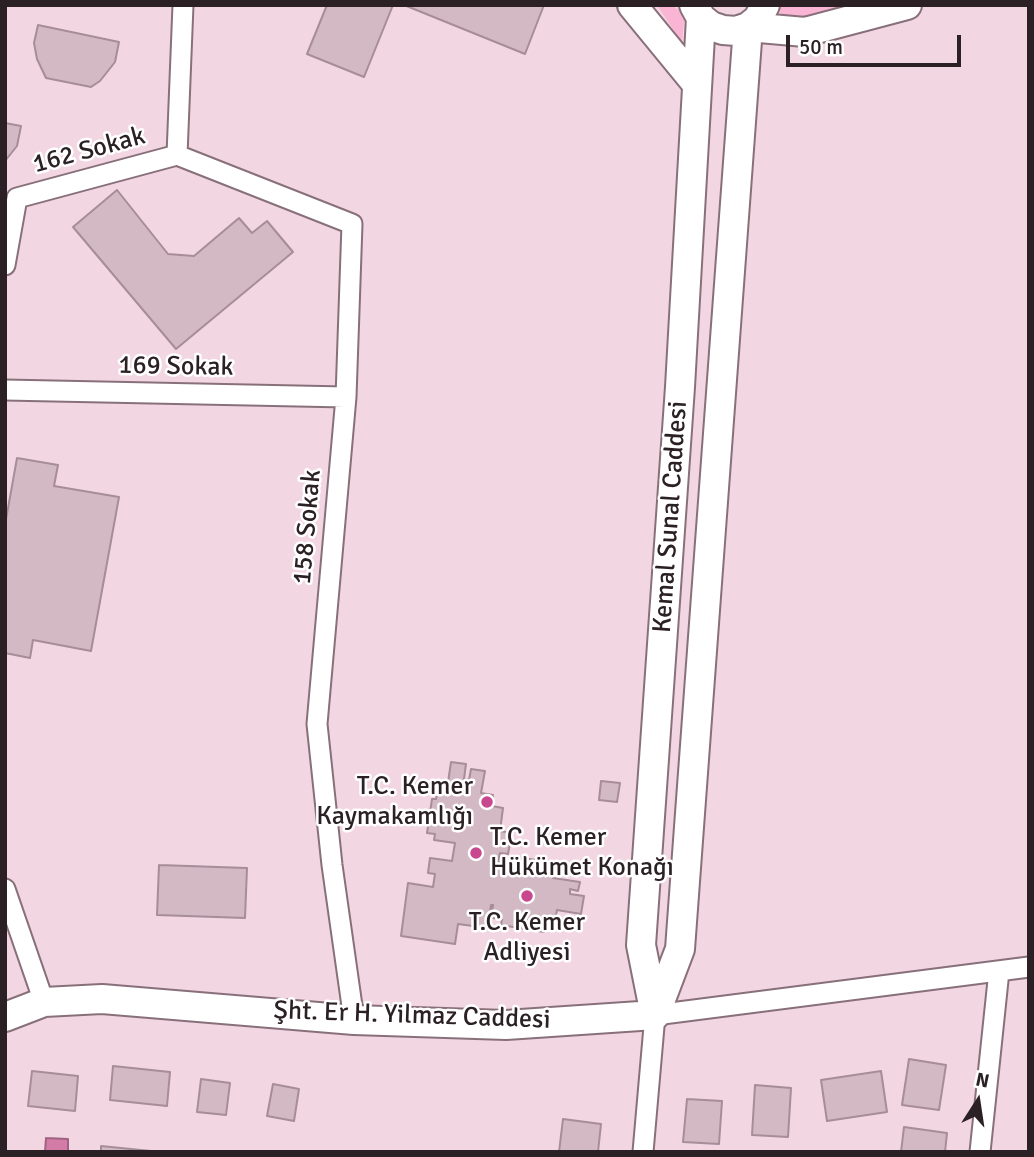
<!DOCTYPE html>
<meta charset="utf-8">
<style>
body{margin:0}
#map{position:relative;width:1034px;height:1157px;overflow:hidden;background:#f2d7e3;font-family:Signika,sans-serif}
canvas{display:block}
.frame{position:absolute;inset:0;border:7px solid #2b2125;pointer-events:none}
.north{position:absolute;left:943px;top:1066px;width:70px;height:70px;-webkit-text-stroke:5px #fff;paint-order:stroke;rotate:12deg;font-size:19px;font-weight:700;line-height:28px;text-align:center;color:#2b2125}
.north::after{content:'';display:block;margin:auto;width:24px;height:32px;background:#2b2125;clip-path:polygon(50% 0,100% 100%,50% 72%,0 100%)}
.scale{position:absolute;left:786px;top:35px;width:175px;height:32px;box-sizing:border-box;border:4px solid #2b2125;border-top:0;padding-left:9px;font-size:21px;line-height:24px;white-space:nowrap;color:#2b2125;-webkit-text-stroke:5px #fff;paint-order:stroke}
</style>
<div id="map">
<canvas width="1034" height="1157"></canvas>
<div class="frame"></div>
<div class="north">N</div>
<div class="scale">50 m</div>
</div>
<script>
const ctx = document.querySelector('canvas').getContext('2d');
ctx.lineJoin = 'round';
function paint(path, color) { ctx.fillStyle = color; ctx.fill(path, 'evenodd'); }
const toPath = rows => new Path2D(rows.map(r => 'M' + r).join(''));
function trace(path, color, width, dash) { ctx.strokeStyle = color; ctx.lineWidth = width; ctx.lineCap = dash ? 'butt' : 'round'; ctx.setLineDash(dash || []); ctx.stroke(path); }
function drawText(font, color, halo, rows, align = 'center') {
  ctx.font = font + ' Signika,sans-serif'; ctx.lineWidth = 5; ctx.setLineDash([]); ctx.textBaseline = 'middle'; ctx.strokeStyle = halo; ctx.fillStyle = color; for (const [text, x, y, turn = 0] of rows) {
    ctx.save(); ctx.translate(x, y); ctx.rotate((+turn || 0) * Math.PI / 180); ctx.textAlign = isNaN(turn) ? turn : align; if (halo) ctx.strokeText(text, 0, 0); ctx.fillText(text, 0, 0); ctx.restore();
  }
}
const green = toPath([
 [657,5,671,5,685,14,682,43],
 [781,5,872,5,812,21,779,22]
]);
const water = toPath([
 [46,1138,68,1139,68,1152,45,1152,46,1138]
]);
const building = toPath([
 [327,5,393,5,364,77,307,54,327,5],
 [404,5,544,5,525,54,404,5],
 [38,25,119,42,115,62,100,81,91,87,46,78,37,59,34,43,38,25],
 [5,123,21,126,17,146,5,161,5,123],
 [117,190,168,254,194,256,239,218,252,233,267,221,293,252,176,349,73,227,117,190],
 [17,458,58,465,54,486,119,497,91,651,33,640,30,658,5,653,5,525,17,458],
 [451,762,466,764,464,779,469,780,471,769,485,771,481,793,493,795,492,806,503,808,500,831,512,833,508,854,500,853,498,862,516,865,517,857,542,861,542,865,555,867,553,878,580,882,578,891,570,889,570,894,584,896,581,914,557,910,554,926,545,925,544,932,501,925,502,919,491,918,493,905,491,905,488,928,458,924,455,944,401,936,408,883,433,887,435,874,428,873,430,858,452,861,455,843,434,840,435,834,427,833,432,799,436,799,438,787,447,789,451,762],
 [601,781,620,783,617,802,599,800,601,781],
 [159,865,247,868,245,918,157,915,159,865],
 [909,1059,946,1065,939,1110,902,1105,909,1059],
 [113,1066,170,1072,167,1106,110,1100,113,1066],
 [32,1071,78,1076,75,1111,28,1106,32,1071],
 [881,1071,887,1112,827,1121,821,1080,881,1071],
 [201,1079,230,1083,226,1115,197,1112,201,1079],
 [273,1084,299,1089,294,1121,267,1116,273,1084],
 [755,1085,791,1088,788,1137,752,1135,755,1085],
 [687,1099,722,1101,719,1144,683,1142,687,1099],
 [563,1119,601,1124,598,1152,559,1152,563,1119],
 [904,1127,947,1133,945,1152,901,1152,904,1127],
 [101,1146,161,1152,101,1152,101,1146]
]);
const street = toPath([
 [177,155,352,224,346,397,317,724,332,865,354,1020],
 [5,265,17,198,177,155,183,5],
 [5,390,346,397],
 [5,889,44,1002],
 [643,1152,655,1015,1029,967],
 [980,1152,999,971]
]);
const secondary = toPath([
 [632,5,696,83],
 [694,5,701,18,711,26,723,30,736,31,748,27,758,19,765,5],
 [655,1015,680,949,748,27,805,32,907,5],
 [655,1015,641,945,680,387,701,18],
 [5,1017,44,1002,102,999,354,1020,506,1025,655,1015]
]);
const markers = [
 [487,802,7,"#c9478f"],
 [476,853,7,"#c9478f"],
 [527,896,7,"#c9478f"]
];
const streetNames = [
 ["162 Sokak",89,151,-15],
 ["169 Sokak",176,367,1],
 ["Kemal Sunal Caddesi",671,517,-86],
 ["158 Sokak",308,527,-85],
 ["Şht. Er H. Yilmaz Caddesi",412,1016,2]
];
const poiNames = [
 ["T.C. Kemer",473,787],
 ["Kaymakamlığı",473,817],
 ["T.C. Kemer",490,838,"left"],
 ["Hükümet Konağı",490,868,"left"],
 ["T.C. Kemer",527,923,"center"],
 ["Adliyesi",527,953,"center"]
];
paint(green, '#fab5d5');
paint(water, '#d47ca8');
trace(water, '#a16181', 2);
paint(building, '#d3b9c4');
trace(building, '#a68d98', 2);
trace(street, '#88707a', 23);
trace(secondary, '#88707a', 32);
trace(street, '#fff', 19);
trace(secondary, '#fff', 28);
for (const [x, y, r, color] of markers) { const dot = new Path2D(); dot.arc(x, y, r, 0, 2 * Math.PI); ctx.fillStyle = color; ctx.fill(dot); trace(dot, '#fff', 2.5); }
drawText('26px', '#2b2125', '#fff', streetNames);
drawText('26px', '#2b2125', '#fff', poiNames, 'right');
</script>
